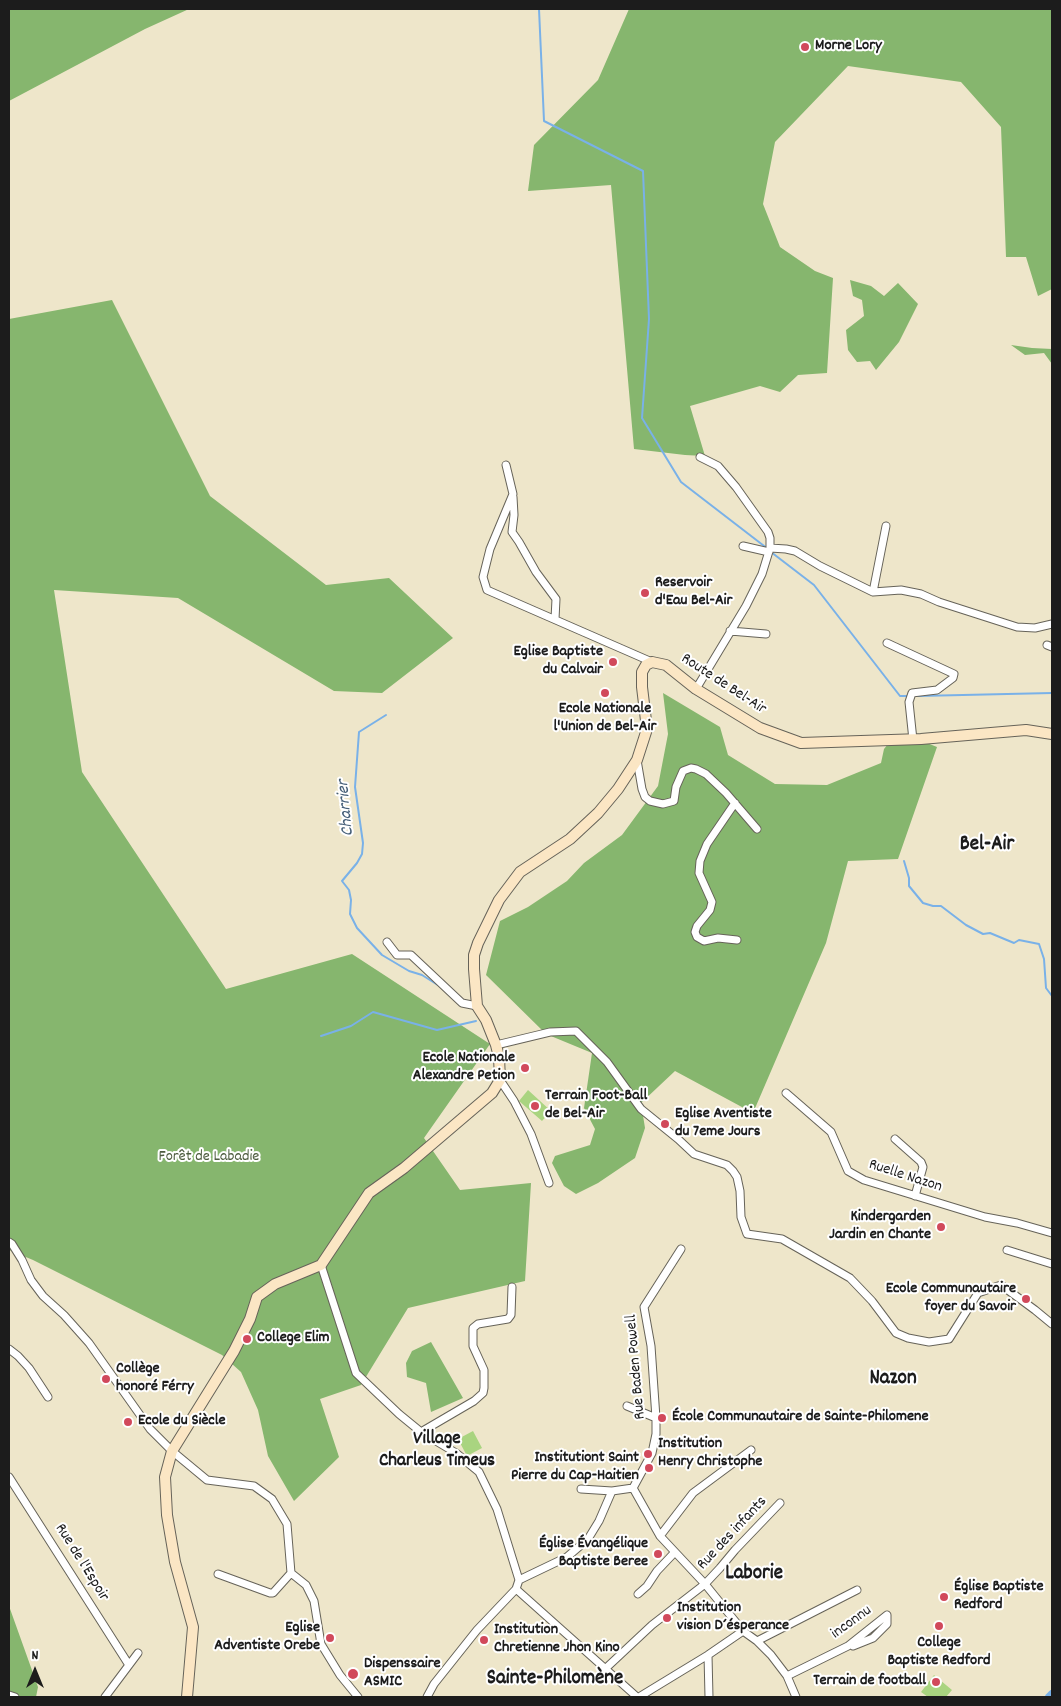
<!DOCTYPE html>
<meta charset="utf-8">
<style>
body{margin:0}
#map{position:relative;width:1061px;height:1706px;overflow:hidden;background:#eee6ca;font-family:Dekko,sans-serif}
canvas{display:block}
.frame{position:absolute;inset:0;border:10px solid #1c1c1c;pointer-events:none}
.north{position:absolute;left:10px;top:1646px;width:50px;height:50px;-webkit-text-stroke:4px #fff;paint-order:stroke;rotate:0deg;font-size:14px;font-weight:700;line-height:20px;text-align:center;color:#1c1c1c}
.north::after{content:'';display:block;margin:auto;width:18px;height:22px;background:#1c1c1c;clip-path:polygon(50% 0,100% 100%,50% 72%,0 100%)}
</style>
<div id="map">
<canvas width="1061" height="1706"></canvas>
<div class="frame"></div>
<div class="north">N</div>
</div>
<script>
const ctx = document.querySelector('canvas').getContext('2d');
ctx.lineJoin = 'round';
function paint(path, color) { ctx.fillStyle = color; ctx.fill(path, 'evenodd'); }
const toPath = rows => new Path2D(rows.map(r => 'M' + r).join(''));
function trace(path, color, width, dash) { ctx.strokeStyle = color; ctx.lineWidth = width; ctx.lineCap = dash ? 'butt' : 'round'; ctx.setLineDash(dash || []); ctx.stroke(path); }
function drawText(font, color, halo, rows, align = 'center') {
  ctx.font = font + ' Dekko,sans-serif'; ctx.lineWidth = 4; ctx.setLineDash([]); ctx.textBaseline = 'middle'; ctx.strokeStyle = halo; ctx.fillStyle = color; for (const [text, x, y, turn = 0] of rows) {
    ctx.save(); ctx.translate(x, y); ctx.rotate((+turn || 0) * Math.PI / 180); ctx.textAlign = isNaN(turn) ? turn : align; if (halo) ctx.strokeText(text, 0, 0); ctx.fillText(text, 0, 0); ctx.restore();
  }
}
const green = toPath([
 [528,1090,551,1111,542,1121,519,1101],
 [473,1431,482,1448,467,1456,458,1439],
 [934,1675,952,1690,946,1697,928,1697,921,1692]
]);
const forest = toPath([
 [9,9,189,9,145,29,9,101],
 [629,9,1052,9,1052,289,1038,296,1026,257,1006,257,1001,127,961,82,848,66,775,142,763,204,780,247,815,271,833,278,827,373,798,375,780,392,760,386,690,406,705,456,685,455,634,449,611,185,528,191,534,145,598,80],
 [850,280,871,286,884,296,898,283,918,304,899,342,876,370,870,361,857,362,848,350,846,330,864,316,862,300,853,296],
 [112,300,210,496,326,585,389,578,453,638,382,693,334,691,178,598,54,590,82,772,226,989,352,954,490,1044,424,1138,460,1190,531,1183,525,1281,408,1308,361,1385,320,1399,339,1457,294,1501,268,1456,258,1410,241,1372,222,1355,33,1260,9,1250,9,319],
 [1011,345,1032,348,1052,349,1052,364,1044,353,1025,355],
 [663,693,720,727,728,755,775,784,827,785,881,763,884,749,892,739,907,735,937,747,898,859,848,861,826,943,753,1113,675,1071,641,1103,645,1128,635,1158,598,1183,576,1194,564,1186,552,1163,555,1156,590,1145,595,1129,584,1108,592,1053,546,1034,486,975,500,921,528,907,567,881,584,863,622,835,658,786,668,734],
 [431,1342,463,1398,431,1412,426,1383,407,1377,406,1363,412,1351],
 [9,1606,38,1687,36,1697,9,1697]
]);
const stream = toPath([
 [539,9,544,121,643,171,649,319,642,418,681,482,768,549],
 [771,552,814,585,900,696,909,696],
 [918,696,1052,693],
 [386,715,359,732,355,787,363,843,362,854,357,863,342,881,349,890,351,900,350,914,357,928,382,955,409,971,422,975,441,987],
 [904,861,909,878,909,886,923,903,933,906,941,906,966,925,983,934,990,933,1014,943,1019,940,1039,944,1044,959,1046,988,1052,996],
 [321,1036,351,1026,373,1012,437,1030,476,1021]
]);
const canal = toPath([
 [1049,1697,1052,1694]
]);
const street = toPath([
 [506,465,513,494,490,549,483,577,487,590,652,662],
 [513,497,514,515,512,532,519,542,536,572,556,599,555,619],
 [743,546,769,552],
 [770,548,786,549,795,551,820,566,873,592,901,590,921,594,939,602,1017,627,1035,628,1052,624],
 [873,592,886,526],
 [730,631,766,634],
 [887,643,954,674,953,678,937,690,912,693,909,702,913,740],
 [1047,645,1052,647],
 [696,689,746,606,762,574,770,548,770,538,768,532,736,487,718,466,700,457],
 [637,760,642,789,645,797,650,801,663,804,674,801,676,787,683,771,691,768,696,769,706,774,726,793,757,829],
 [735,803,707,844,700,861,699,873,712,902,710,910,697,926,695,932,697,937,704,941,718,938,737,940],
 [387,942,397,955,411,955,462,1003,477,1006],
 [496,1045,550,1032,576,1031,607,1062,641,1109,678,1139,694,1154,727,1165,733,1171,737,1177,740,1191,741,1217,747,1234,782,1239,850,1278,872,1301,896,1333,908,1338,929,1342,949,1339,978,1293,1001,1285,1035,1310,1052,1324],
 [500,1080,514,1101,531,1134,549,1183],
 [786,1093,831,1132,848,1171,864,1180,985,1217,1017,1223,1052,1233],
 [895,1139,921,1162,923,1167,915,1196],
 [9,1242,12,1244,22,1260,31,1280,43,1296,64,1315,89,1343,150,1429,172,1451,207,1480,254,1486,272,1499,287,1524,291,1573,306,1585,314,1601,321,1644,340,1675,358,1697],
 [1007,1250,1052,1264],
 [321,1265,356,1373,399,1414,421,1432,456,1453,479,1472,497,1509,519,1580,516,1589,477,1630,434,1684,427,1697],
 [9,1349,18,1356,29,1368,48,1397],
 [627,1406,656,1418],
 [421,1432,474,1401,483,1393,484,1388,484,1370,473,1346,473,1328,478,1324,508,1319,511,1315,512,1287],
 [9,1477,129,1665],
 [633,1488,660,1536,705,1584,743,1631,757,1641,771,1655,787,1676,796,1697],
 [633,1488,652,1453,656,1434,656,1418,651,1346,644,1307,681,1249],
 [581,1489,612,1491],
 [660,1536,693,1493,751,1450],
 [218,1574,270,1593,273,1593,291,1573],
 [519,1580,567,1557,588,1539,599,1521,612,1491,633,1488],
 [516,1589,637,1697],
 [638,1594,647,1586,657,1571,675,1552],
 [757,1641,857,1590],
 [708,1655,709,1697],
 [605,1669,652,1625,705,1584,720,1568,735,1550,780,1503],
 [787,1676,848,1646,887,1615,887,1624,873,1638,853,1646],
 [9,1695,15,1697],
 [105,1697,138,1653],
 [639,1697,708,1655,743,1631]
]);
const secondary = toPath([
 [187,1697,193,1627,175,1562,167,1515,165,1477,172,1451,234,1351,250,1319,257,1297,275,1284,321,1265,369,1193,404,1168,492,1093,500,1080,499,1057,496,1045,486,1020,477,1006,474,969,474,955,478,943,499,900,520,872,570,839,598,813,618,789,637,760,647,729,642,687,642,672,646,665,652,662,666,665,696,689,760,728,801,743,921,739,1026,730,1052,734]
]);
const markers = [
 [805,47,5,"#d1495b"],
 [645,593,5,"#d1495b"],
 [613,662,5,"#d1495b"],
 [605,693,5,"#d1495b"],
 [525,1068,5,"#d1495b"],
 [535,1106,5,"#d1495b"],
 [665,1124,5,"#d1495b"],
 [941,1227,5,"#d1495b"],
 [1026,1299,5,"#d1495b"],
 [247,1339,5,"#d1495b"],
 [106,1379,5,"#d1495b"],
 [662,1418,5,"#d1495b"],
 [128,1422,5,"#d1495b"],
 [648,1454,5,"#d1495b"],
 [649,1468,5,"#d1495b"],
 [658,1554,5,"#d1495b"],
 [944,1597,5,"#d1495b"],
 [667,1618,5,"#d1495b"],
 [939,1626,5,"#d1495b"],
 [330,1638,5,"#d1495b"],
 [484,1640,5,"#d1495b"],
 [353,1674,6,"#d1495b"],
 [936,1682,5,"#d1495b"]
];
const poiNames = [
 ["Morne Lory",815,47],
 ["Reservoir",655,584],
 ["d'Eau Bel-Air",655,602],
 ["Eglise Baptiste",603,653,"right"],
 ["du Calvair",603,671,"right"],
 ["Ecole Nationale",605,710,"center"],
 ["l'Union de Bel-Air",605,728,"center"],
 ["Ecole Nationale",515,1059,"right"],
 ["Alexandre Petion",515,1077,"right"],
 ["Terrain Foot-Ball",545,1097],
 ["de Bel-Air",545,1115],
 ["Eglise Aventiste",675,1115],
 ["du 7eme Jours",675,1133],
 ["Kindergarden",931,1218,"right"],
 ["Jardin en Chante",931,1236,"right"],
 ["Ecole Communautaire",1016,1290,"right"],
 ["foyer du Savoir",1016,1308,"right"],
 ["College Elim",257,1339],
 ["Collège",116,1370],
 ["honoré Férry",116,1388],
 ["École Communautaire de Sainte-Philomene",672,1418],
 ["Ecole du Siècle",138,1422],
 ["Institution",658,1445],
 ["Henry Christophe",658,1463],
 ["Institutiont Saint",639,1459,"right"],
 ["Pierre du Cap-Haitien",639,1477,"right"],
 ["Église Évangélique",648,1545,"right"],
 ["Baptiste Beree",648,1563,"right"],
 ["Église Baptiste",954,1588],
 ["Redford",954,1606],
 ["Institution",677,1609],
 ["vision D´ésperance",677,1627],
 ["Eglise",320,1629,"right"],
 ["Adventiste Orebe",320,1647,"right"],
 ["Institution",494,1631],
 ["Chretienne Jhon Kino",494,1649],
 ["College",939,1644,"center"],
 ["Baptiste Redford",939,1662,"center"],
 ["Dispenssaire",364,1665],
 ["ASMIC",364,1683],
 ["Terrain de football",926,1682,"right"]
];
const streetNames = [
 ["Route de Bel-Air",723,685,33],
 ["Ruelle Nazon",905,1177,18],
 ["Rue Baden Powell",637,1367,-95],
 ["Rue des infants",733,1534,-47],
 ["Rue de l'Espoir",81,1563,58],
 ["inconnu",852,1623,-36]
];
const parkNames = [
 ["Forêt de Labadie",209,1158]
];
const waterNames = [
 ["Charrier",347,808,-95]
];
const quarterNames = [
 ["Village",437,1440],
 ["Charleus Timeus",437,1462]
];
const districtNames = [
 ["Bel-Air",987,846],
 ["Nazon",893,1380],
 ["Laborie",754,1575],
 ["Sainte-Philomène",555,1680]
];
paint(green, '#a9d480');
paint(forest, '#86b66e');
trace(stream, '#79b1e8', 2);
trace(canal, '#79b1e8', 8);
trace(street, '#666359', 9);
trace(secondary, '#666359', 12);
trace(street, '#fff', 7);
trace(secondary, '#fbe6c4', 10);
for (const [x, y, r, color] of markers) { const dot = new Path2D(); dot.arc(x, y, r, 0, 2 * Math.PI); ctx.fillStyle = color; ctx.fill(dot); trace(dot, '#fff', 2); }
drawText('bold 16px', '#1c1c1c', '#fff', poiNames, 'left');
drawText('16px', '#1c1c1c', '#fff', streetNames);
drawText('16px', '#4d5c3f', '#fff', parkNames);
drawText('italic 18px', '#465f78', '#fff', waterNames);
drawText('bold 19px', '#1c1c1c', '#fff', quarterNames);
drawText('bold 21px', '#1c1c1c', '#fff', districtNames);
</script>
